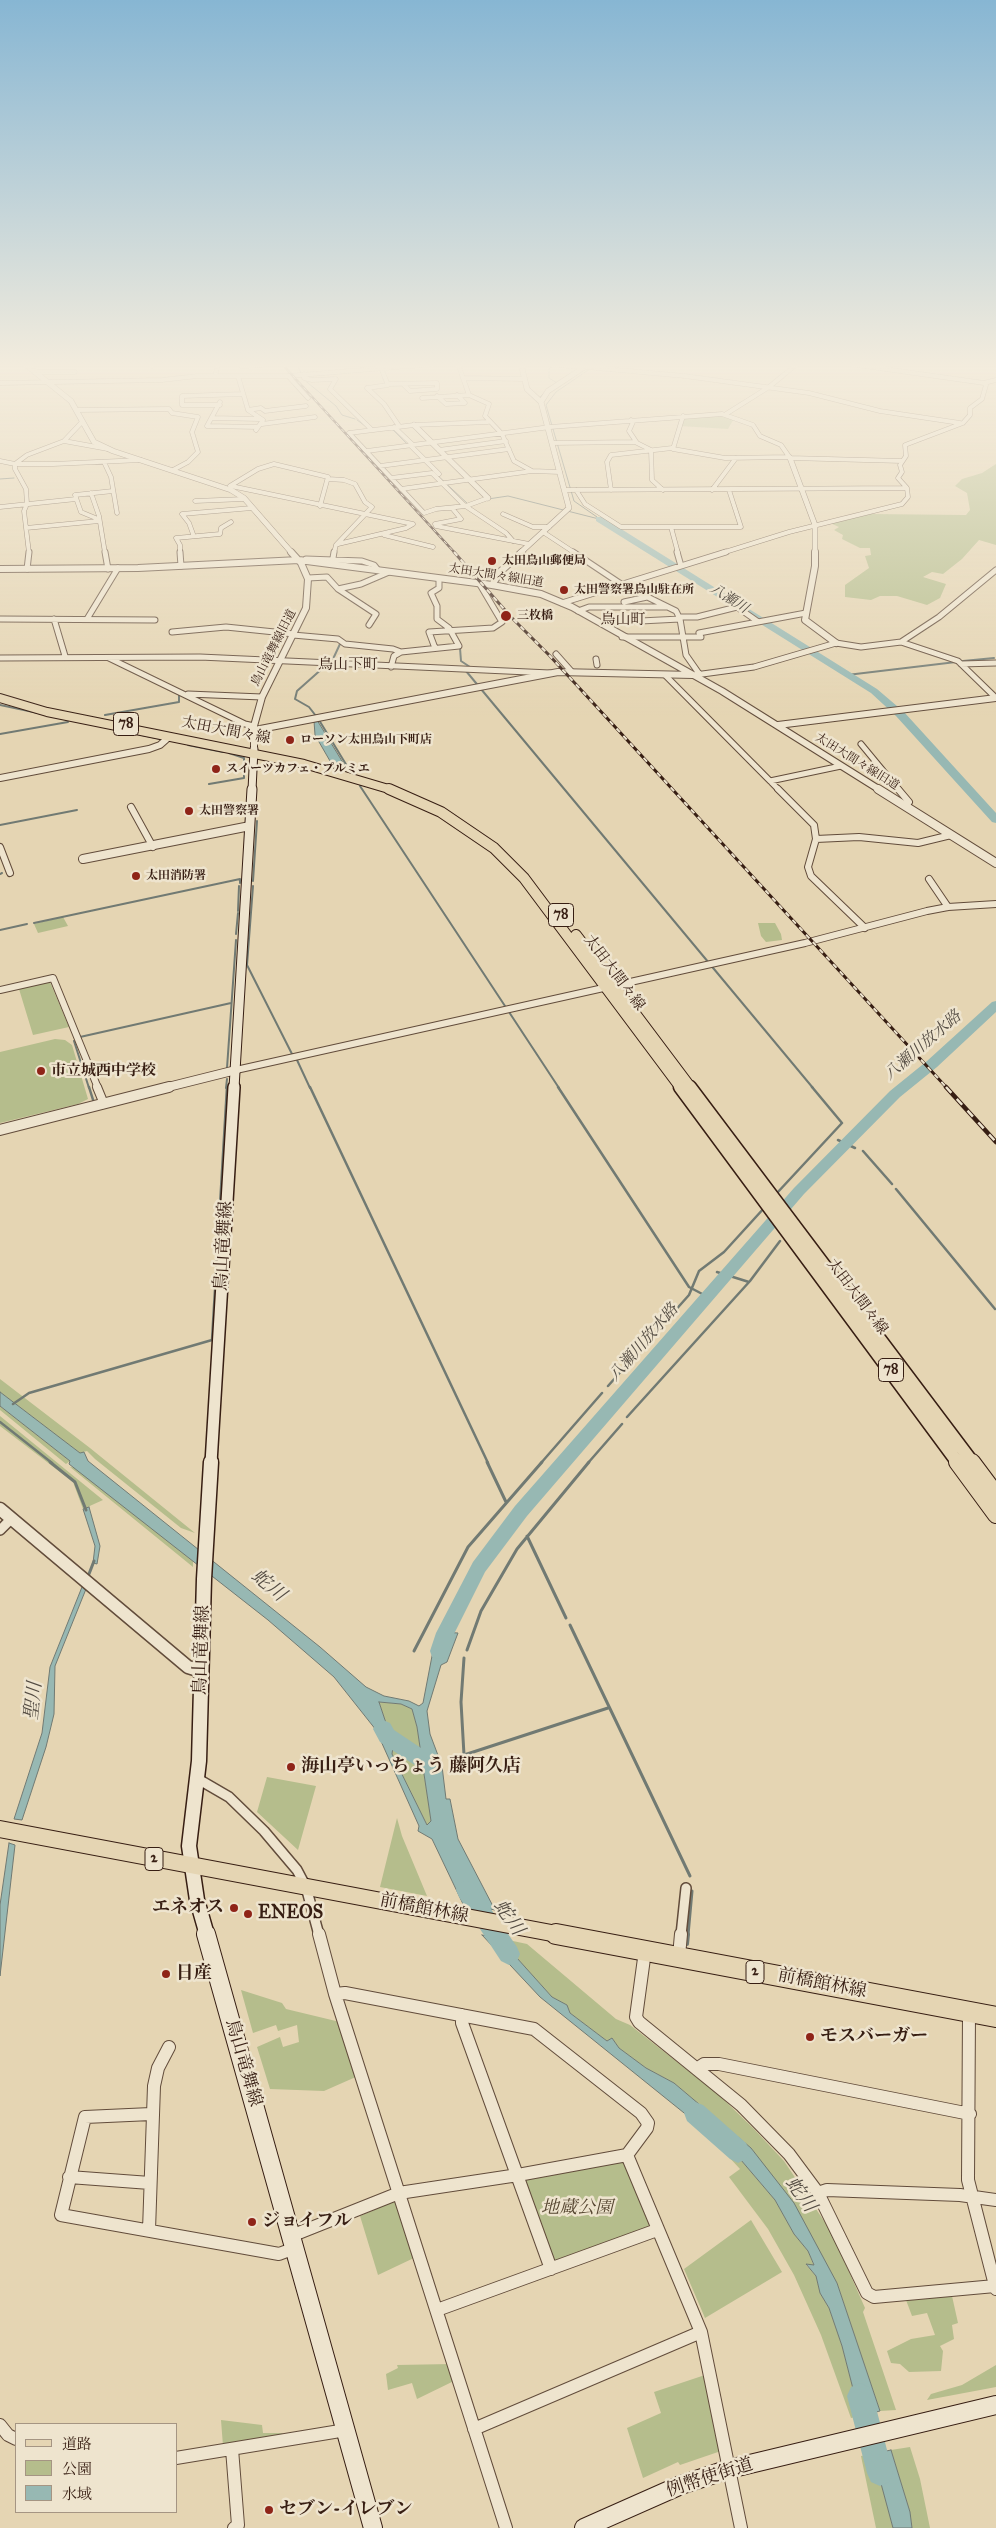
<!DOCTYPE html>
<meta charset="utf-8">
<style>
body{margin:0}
#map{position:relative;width:996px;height:2528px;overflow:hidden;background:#e5d5b3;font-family:"IM FELL Great Primer","Noto Serif JP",serif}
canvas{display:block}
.legend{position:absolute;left:15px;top:2423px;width:162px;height:90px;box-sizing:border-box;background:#eee4ce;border:1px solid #a59583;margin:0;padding:6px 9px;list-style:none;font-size:15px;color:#371e13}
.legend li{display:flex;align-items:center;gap:10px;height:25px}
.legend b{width:25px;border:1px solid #a59583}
</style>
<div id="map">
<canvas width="996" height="2528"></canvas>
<ul class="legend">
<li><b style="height:6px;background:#e5d5b3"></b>道路</li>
<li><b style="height:14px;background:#b5bd8c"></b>公園</li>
<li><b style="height:14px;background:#97b8b3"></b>水域</li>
</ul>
</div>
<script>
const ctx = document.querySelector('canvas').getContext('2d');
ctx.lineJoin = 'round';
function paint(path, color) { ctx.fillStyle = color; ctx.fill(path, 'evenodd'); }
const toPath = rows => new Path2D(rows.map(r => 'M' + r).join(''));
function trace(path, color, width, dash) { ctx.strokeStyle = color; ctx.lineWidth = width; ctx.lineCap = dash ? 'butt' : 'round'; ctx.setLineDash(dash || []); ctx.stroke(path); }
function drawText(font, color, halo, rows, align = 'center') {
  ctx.font = font + ' "IM FELL Great Primer","Noto Serif JP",serif'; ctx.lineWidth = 5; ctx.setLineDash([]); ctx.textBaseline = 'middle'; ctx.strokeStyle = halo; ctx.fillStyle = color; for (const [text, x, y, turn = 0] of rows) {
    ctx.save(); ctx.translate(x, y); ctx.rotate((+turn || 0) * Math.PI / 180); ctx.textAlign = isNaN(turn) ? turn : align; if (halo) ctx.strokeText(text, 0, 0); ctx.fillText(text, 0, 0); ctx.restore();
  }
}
const green = toPath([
 [717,414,735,417,728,429,680,426,683,416],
 [996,464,996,545,979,540,962,559,943,574,932,572,923,577,946,584,940,598,927,605,897,596,880,596,871,600,845,597,845,585,869,568,865,556,871,555,870,548,860,548,842,539,843,535,834,530,839,527,830,523,870,514,966,515,970,510,967,493,955,486,962,479,982,473],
 [63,917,68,926,38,933,34,924],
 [758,923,775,923,781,934,782,940,766,942,761,936],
 [47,981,50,982,69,1027,33,1035,19,989],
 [55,1039,65,1040,72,1045,88,1099,78,1104,0,1123,0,1052],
 [0,1379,90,1448,195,1533,181,1528,95,1459,87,1451,80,1453,0,1392],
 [0,1406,70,1461,66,1464,0,1410],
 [0,1416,103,1500,83,1509,73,1482,0,1426],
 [70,1467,77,1468,193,1561,193,1567],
 [379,1702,401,1704,412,1709,417,1727,431,1821,427,1825,392,1754,393,1747,397,1742,389,1732],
 [267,1777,316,1786,298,1850,257,1812],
 [397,1818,402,1836,427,1896,380,1887],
 [499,1938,527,1944,616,2019,630,2025,718,2094,753,2128,784,2161,832,2233,865,2308,863,2312,896,2410,880,2411,837,2283,751,2148,674,2083,646,2068,619,2048,612,2038,607,2041,570,2013,567,2005,552,1997],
 [241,1990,282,2003,286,2009,340,2022,358,2076,324,2091,270,2089,257,2047,280,2037,283,2047,299,2042,297,2025,278,2031,276,2025,253,2033],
 [715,2124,725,2135,718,2139,735,2153,775,2200,794,2234,808,2251,814,2266,806,2265,816,2276,820,2293,829,2308,842,2346,860,2416,851,2418,821,2335,794,2275,768,2229,729,2177,740,2169,699,2125],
 [627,2155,657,2230,549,2263,518,2175],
 [395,2201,399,2204,416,2257,378,2275,360,2216],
 [751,2220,782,2272,705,2318,684,2269],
 [952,2296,958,2323,952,2325,954,2339,940,2346,943,2351,941,2371,909,2372,900,2364,891,2363,887,2351,911,2339,935,2335,927,2313,912,2316,906,2300],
 [451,2364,456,2380,417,2399,412,2383,388,2390,386,2374,398,2368,397,2365],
 [996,2365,996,2387,927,2400,931,2394,962,2385],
 [705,2375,721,2451,680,2465,678,2462,643,2478,627,2428,661,2413,654,2392],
 [221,2420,262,2425,263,2433,282,2433,284,2435,223,2446],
 [910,2447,920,2479,930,2528,912,2528,910,2512,891,2450],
 [873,2454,888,2509,893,2528,876,2528,861,2456]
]);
const water = toPath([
 [317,720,345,766,330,761,315,735,314,721,317,720],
 [0,1392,80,1453,84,1452,88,1461,320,1647,366,1687,384,1696,409,1701,419,1706,423,1703,432,1656,441,1632,458,1633,447,1662,441,1665,427,1711,430,1734,442,1766,446,1799,450,1799,458,1839,495,1910,463,1904,432,1839,418,1831,419,1826,376,1730,334,1677,268,1620,69,1464,70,1461,0,1406,0,1392],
 [379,1702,401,1704,412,1709,417,1727,431,1821,427,1825,392,1754,393,1747,397,1742,389,1732,379,1702],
 [89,1507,100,1546,97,1564,93,1563,95,1546,83,1509,89,1507],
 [82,1587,86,1589,55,1666,54,1714,46,1747,22,1820,14,1819,42,1733,50,1667,82,1587],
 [9,1843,15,1845,0,1976,0,1905,9,1843],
 [482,1935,499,1938,552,1997,567,2005,570,2013,607,2041,612,2038,619,2048,646,2068,674,2083,751,2148,794,2203,837,2283,880,2411,860,2416,842,2346,829,2308,820,2293,816,2276,806,2264,814,2265,808,2251,794,2234,775,2200,735,2153,717,2139,725,2135,715,2124,699,2125,540,1997,482,1935],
 [891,2450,910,2512,912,2528,893,2528,873,2454,891,2450]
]);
const streamFar4 = toPath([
 [296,364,302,374],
 [597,364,556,392,546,405,574,501,597,517],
 [555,365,549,369,549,378,557,383],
 [302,375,302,378,336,406,342,415,355,419],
 [540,397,545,392],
 [357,420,368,428],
 [389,429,393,430,408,445],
 [436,474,468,504],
 [0,479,14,478],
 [488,499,508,496,599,519]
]);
const streamFar3 = toPath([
 [460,648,461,661,470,667,466,671,813,1088],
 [963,661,994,658],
 [847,675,956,662],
 [0,705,161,739],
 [105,715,179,702,179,694],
 [316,716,309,707,295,699,297,691,333,659,340,644],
 [319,720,347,766],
 [0,734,68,722],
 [188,745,223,752],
 [229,753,244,758,244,771],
 [209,784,244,778,244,774],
 [360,786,505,1006],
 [0,825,77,810],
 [0,874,2,873],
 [253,881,257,821],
 [253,886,247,965,292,1054],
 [238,911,239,886],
 [34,923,240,879,240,883],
 [0,930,27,924],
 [236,934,238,913],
 [509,1012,559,1088],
 [80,1037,231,1003],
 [74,1041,89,1088],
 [297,1060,310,1088],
 [227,1068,236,940],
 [226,1088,227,1079]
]);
const streamFar2 = toPath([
 [89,1087,94,1103],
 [310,1087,488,1463],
 [558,1087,689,1287,708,1297],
 [838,1140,855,1148],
 [863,1151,892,1184],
 [896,1189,995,1309],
 [777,1193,842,1123,812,1087],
 [717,1272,749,1282],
 [608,1386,689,1295,699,1271,724,1252,765,1207],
 [13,1404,29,1393,212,1340,227,1087],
 [627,1417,750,1281,780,1241],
 [0,1422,52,1463],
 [541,1463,602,1393],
 [588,1463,622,1424]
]);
const streamFar1 = toPath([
 [50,1462,75,1482,86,1510],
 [487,1462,506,1502],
 [527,1536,566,1618],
 [89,1574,94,1561],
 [570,1625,690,1876],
 [467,1650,481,1611,517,1549,589,1462],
 [414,1651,468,1547,542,1462],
 [464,1658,461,1702,464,1755,608,1708],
 [688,1935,692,1891]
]);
const stream = toPath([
 [687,1944,688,1934]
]);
const river = toPath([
 [596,517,602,517,877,689,904,712,996,813,996,823,992,822,896,716,871,693,596,521,596,517],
 [996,1001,996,1012,937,1067,900,1097,804,1194,527,1516,485,1572,454,1634,446,1657,439,1659,432,1657,430,1651,436,1633,473,1562,515,1506,794,1188,890,1091,927,1061,992,1002,996,1001],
 [383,1720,390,1723,394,1730,436,1758,439,1764,436,1770,429,1773,422,1770,380,1742,373,1729,376,1723,383,1720],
 [466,1880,473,1883,517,1947,520,1954,517,1961,509,1965,501,1961,459,1897,456,1890,459,1883,466,1880],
 [695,2102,703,2105,746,2143,750,2151,746,2159,738,2163,730,2159,687,2121,684,2113,687,2105,695,2102],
 [860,2383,869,2387,873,2396,893,2473,889,2482,880,2486,871,2482,867,2473,847,2396,851,2387,860,2383]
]);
const minorFar5 = toPath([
 [458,364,469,395,489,404,485,416,502,434,514,461,532,471],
 [850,364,984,383,996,380],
 [152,366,153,364],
 [241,366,262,365],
 [585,367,685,376,809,393,880,411,960,423],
 [34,372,75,372],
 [304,374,304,378,312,380,336,379,330,389,372,430],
 [215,376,218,364],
 [238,376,248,410,263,420,256,430],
 [288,376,308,398],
 [463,378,524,379],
 [0,383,162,380,197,376,288,376,434,364],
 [387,384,437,383,437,389,410,391,403,384],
 [367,388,384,404,399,426],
 [367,388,388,385,381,368],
 [437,396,446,404,465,403,457,395],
 [422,398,469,395],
 [220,402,207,426,258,427],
 [220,405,182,405,182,396,243,394],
 [77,410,169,409,172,413,198,417,192,432,198,452,188,462,173,470],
 [248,410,261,408,265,411,306,406],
 [726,414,769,387,797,364],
 [683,416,673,449,725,458,790,457],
 [212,418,260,419],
 [631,420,633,422,629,431,637,443,651,450,652,480,663,490],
 [262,424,315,417],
 [394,427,413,445],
 [349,433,424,513,436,509,466,506,488,498],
 [349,433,414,425,488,422],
 [64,441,82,422],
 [552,443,636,442],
 [411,446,439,474],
 [439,450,506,441],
 [367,451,550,427,722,414,753,425,760,436,781,445,790,458,902,461],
 [0,461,15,464,53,464,141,460],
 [104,462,111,477,117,513],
 [15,464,15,469,26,489,27,504,24,511,29,553],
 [15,464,27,455,64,441,108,449],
 [380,466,509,449],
 [391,478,432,473,464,505,506,533,513,541],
 [328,479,344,480,355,484,365,502,372,507,336,545,334,553],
 [230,486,258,469,274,464,328,477,320,506],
 [231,486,413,524],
 [401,489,532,471,560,472],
 [565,490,907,488],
 [576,490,585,504,621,527,741,527,729,490],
 [611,490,607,462,611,455,672,448],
 [712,490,736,458],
 [91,493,99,516,105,553],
 [195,501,244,499],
 [0,507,76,499],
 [452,508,461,519,435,524,436,526,529,544],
 [503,514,533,527,549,527],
 [98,519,81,512,75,495,113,491],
 [671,527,678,553],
 [26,528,99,521],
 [543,532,575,553],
 [193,534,189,523,182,514,252,508],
 [384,535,433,547],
 [338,544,406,528,413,524],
 [180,553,180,545,176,538,220,534,221,528,231,522],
 [722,553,789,532,902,504,908,497,907,488,898,478,902,472,900,465,906,456,905,445,963,423,970,415,970,408,982,399,986,385,984,383]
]);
const minorFar4 = toPath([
 [105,552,108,569],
 [180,552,181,566],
 [573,552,621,584,676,611,680,619,686,655,700,675],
 [677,552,681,566],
 [333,558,334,552],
 [306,559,362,561,374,565,378,570],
 [27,569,29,552],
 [308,578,327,577,338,589],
 [624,602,647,597],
 [562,603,726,552],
 [578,611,589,607,666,607],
 [680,617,697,617,737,607,757,621],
 [0,619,155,620],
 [54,619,65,656],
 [87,619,118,568],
 [601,623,680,619],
 [369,625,376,614,338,589,361,584,389,572],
 [172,632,226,627,294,634],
 [293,635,338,639,345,644,393,649,401,652],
 [622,637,701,637,699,633,806,613],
 [901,642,939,617,996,570],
 [435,648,429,632,493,628,502,622,479,583],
 [556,654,572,672],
 [0,658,200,657,550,673],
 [109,658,245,724,254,726],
 [596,659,597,665],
 [961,664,996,663],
 [391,667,394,656,401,652,459,646,449,628,437,619,437,606,431,593,439,588,439,579],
 [665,675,779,790],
 [695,675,754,667,836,643,861,647,901,642,958,661,996,698],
 [188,694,262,697],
 [861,744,899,790],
 [770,781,841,766]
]);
const minorFar3 = toPath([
 [778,789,814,825,816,839,808,867,811,876,865,928],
 [898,789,909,802,906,806],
 [131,807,153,847],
 [816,839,859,837,918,843,951,835],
 [0,847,10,873],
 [929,879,948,907],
 [0,990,53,978,98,1088],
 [236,1070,805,943,927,911,948,907,996,904]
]);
const minorFar2 = toPath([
 [97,1087,104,1104]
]);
const minorFar1 = toPath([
 [0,1530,11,1519],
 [198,1779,229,1797,264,1831,297,1870,306,1887,319,1935],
 [681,1935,686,1888]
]);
const minor = toPath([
 [319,1934,335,1994,506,2528],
 [645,1951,636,2017,639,2022,741,2105,789,2154,818,2193,867,2293,874,2297,995,2286],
 [679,1956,681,1934],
 [969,2014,968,2180,996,2289],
 [462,2015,462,2023,551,2269],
 [698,2068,704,2064,719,2064,970,2114],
 [151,2114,85,2117,61,2215,279,2254,295,2248],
 [627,2155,701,2332,741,2528],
 [69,2177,150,2183],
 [818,2193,827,2190,960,2195,996,2200],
 [149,2230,154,2086,158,2068,169,2047],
 [291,2236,399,2193,518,2175,627,2155,647,2128,648,2123,641,2113,534,2029,345,1993,335,1994],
 [437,2310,657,2230],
 [0,2425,8,2435,16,2439],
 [474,2429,701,2332],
 [232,2449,238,2525,234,2528],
 [176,2458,346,2430]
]);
const tertiaryFar4 = toPath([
 [25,364,71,401,94,442,113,451,231,490,244,498,292,553],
 [555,364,585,367],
 [541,402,548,391,589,364],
 [414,425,488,498],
 [790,458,815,525,815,553],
 [520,553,569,508,541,402,527,389,521,364]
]);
const tertiaryFar3 = toPath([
 [815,552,815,566,805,620,836,643],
 [0,569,138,568,299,560,492,585,541,594,572,607,722,691,880,790],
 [492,585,501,571,522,552],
 [778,725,996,698],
 [255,730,558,672,693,675],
 [254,749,254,726,262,697,306,608,308,579,301,563,291,552],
 [0,778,149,749,160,745,169,737]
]);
const tertiaryFar2 = toPath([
 [878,789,996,863],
 [83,859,250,826],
 [164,1088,236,1070]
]);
const tertiaryFar1 = toPath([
 [0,1130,169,1087]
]);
const tertiary = toPath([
 [0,1509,188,1667,201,1671]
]);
const secondaryFar4 = toPath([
 [252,790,254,749]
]);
const secondaryFar3 = toPath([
 [234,1088,252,789]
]);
const secondaryFar2 = toPath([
 [211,1463,234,1087]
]);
const secondaryFar1 = toPath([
 [207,1935,197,1900,189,1846,199,1761,204,1579,211,1462]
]);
const secondary = toPath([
 [206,1934,373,2528],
 [584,2528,681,2485,729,2469,996,2405]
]);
const primaryFar4 = toPath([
 [0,698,47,712,304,764,392,790]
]);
const primaryFar3 = toPath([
 [389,789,441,812,494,848,524,878,681,1088],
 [576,935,691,1088]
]);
const primaryFar2 = toPath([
 [680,1087,958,1463],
 [690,1087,973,1463]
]);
const primaryFar1 = toPath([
 [957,1462,996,1515],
 [972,1462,996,1494],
 [0,1829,562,1935]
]);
const primary = toPath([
 [556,1934,996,2017]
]);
const railFar2 = toPath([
 [282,364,455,553]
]);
const railFar1 = toPath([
 [454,552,511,617,549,655,947,1088]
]);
const rail = toPath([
 [946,1087,996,1142]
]);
const markers = [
 [492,561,5,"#8f2418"],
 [564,590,5,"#8f2418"],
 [506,616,6,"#8f2418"],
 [290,740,5,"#8f2418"],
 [216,769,5,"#8f2418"],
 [189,811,5,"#8f2418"],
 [136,876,5,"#8f2418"],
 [41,1071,5,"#8f2418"],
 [291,1767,5,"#8f2418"],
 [234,1908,5,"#8f2418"],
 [248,1914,5,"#8f2418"],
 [166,1974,5,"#8f2418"],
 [810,2037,5,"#8f2418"],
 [252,2222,5,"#8f2418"],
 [269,2510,5,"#8f2418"]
];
const farPoinames = [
 ["太田鳥山郵便局",502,561],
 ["太田警察署鳥山駐在所",574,590],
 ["三枚橋",517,616],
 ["ローソン太田鳥山下町店",300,740],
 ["スイーツカフェ・プルミエ",226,769],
 ["太田警察署",199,811],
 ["太田消防署",146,876]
];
const farStreetnames = [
 ["太田大間々線旧道",496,576,9],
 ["鳥山竜舞線旧道",274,648,-63],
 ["太田大間々線旧道",857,762,32]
];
const farWaternames = [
 ["八瀬川",729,599,32]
];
const shields = [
 [126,724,25],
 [561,915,25],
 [891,1370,25],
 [154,1859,18],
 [755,1972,18]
];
const shieldNames = [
 ["78",126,724],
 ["78",561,915],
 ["78",891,1370],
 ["2",154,1859],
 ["2",755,1972]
];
const farQuarternames = [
 ["鳥山町",623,620],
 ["鳥山下町",348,665]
];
const streetNames = [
 ["太田大間々線",226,731,11],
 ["太田大間々線",614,973,53],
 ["太田大間々線",857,1297,53]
];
const poiNames = [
 ["市立城西中学校",51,1071]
];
const waterNames = [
 ["八瀬川放水路",923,1046,-41],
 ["八瀬川放水路",644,1343,-49]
];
const nearStreetnames = [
 ["鳥山竜舞線",224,1246,-87],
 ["鳥山竜舞線",202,1650,-88],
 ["前橋館林線",424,1909,11],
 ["前橋館林線",822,1984,11],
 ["鳥山竜舞線",243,2063,74],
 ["例幣使街道",710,2478,-18]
];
const nearPoinames = [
 ["海山亭いっちょう 藤阿久店",301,1767],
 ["エネオス",224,1908,"right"],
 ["ENEOS",258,1914],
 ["日産",176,1974],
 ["モスバーガー",820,2037],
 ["ジョイフル",262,2222],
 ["セブン-イレブン",279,2510]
];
const nearParknames = [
 ["地蔵公園",577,2209]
];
const nearWaternames = [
 ["蛇川",268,1586,39],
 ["聖川",34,1701,-84],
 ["蛇川",508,1918,55],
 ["蛇川",800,2195,54]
];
paint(green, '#b5bd8c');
paint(water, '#97b8b3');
trace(water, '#717a73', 1);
trace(streamFar4, '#717a73', 1);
trace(streamFar3, '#717a73', 2);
trace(streamFar2, '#717a73', 2.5);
trace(streamFar1, '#717a73', 3);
trace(stream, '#717a73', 4);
paint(river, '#97b8b3');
trace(minorFar5, '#624c3b', 5);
trace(minorFar4, '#624c3b', 7);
trace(minorFar3, '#624c3b', 8);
trace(minorFar2, '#624c3b', 10);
trace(minorFar1, '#624c3b', 12);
trace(minor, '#624c3b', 14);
trace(tertiaryFar4, '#624c3b', 6);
trace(tertiaryFar3, '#624c3b', 8);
trace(tertiaryFar2, '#624c3b', 10);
trace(tertiaryFar1, '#624c3b', 12);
trace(tertiary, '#624c3b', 15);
trace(secondaryFar4, '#371e13', 9);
trace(secondaryFar3, '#371e13', 11);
trace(secondaryFar2, '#371e13', 14);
trace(secondaryFar1, '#371e13', 17);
trace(secondary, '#371e13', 20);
trace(primaryFar4, '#371e13', 10);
trace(primaryFar3, '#371e13', 12);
trace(primaryFar2, '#371e13', 15);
trace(primaryFar1, '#371e13', 18);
trace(primary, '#371e13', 22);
trace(minorFar5, '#eee4ce', 4);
trace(minorFar4, '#eee4ce', 5);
trace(minorFar3, '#eee4ce', 6);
trace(minorFar2, '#eee4ce', 8);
trace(minorFar1, '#eee4ce', 9);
trace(minor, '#eee4ce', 12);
trace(tertiaryFar4, '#eee4ce', 5);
trace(tertiaryFar3, '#eee4ce', 6);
trace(tertiaryFar2, '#eee4ce', 8);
trace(tertiaryFar1, '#eee4ce', 10);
trace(tertiary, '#eee4ce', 12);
trace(secondaryFar4, '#eee4ce', 7);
trace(secondaryFar3, '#eee4ce', 9);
trace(secondaryFar2, '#eee4ce', 11);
trace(secondaryFar1, '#eee4ce', 14);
trace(secondary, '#eee4ce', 18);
trace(primaryFar4, '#e5d5b3', 8);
trace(primaryFar3, '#e5d5b3', 10);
trace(primaryFar2, '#e5d5b3', 12);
trace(primaryFar1, '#e5d5b3', 16);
trace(primary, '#e5d5b3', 20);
trace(railFar2, '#371e13', 2.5);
trace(railFar1, '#371e13', 3);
trace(rail, '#371e13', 4.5);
trace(railFar2, '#eee4ce', 1, [4]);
trace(railFar1, '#eee4ce', 2, [5]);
trace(rail, '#eee4ce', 2.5, [8]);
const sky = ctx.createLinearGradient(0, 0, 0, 718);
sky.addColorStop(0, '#87b6d3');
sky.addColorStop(0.51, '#f3ecdd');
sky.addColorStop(1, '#f3ecdd00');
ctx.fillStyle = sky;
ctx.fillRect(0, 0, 996, 718);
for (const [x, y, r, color] of markers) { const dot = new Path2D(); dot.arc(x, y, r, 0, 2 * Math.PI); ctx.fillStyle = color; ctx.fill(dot); trace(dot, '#eee4ce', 2); }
drawText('bold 12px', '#371e13', '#eee4ce', farPoinames, 'left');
drawText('12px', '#371e13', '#eee4ce', farStreetnames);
drawText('italic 14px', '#544c43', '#eee4ce', farWaternames);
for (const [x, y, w] of shields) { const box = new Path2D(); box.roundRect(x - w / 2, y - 11.5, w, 23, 4); ctx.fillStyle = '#eee4ce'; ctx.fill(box); trace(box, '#371e13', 1); }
drawText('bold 14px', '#371e13', null, shieldNames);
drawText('15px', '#371e13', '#eee4ce', farQuarternames);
drawText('15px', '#371e13', '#eee4ce', streetNames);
drawText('bold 15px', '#371e13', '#eee4ce', poiNames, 'left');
drawText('italic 16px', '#544c43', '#eee4ce', waterNames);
drawText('18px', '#371e13', '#eee4ce', nearStreetnames);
drawText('bold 18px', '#371e13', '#eee4ce', nearPoinames, 'left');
drawText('italic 18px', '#564631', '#eee4ce', nearParknames);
drawText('italic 19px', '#544c43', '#eee4ce', nearWaternames);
</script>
